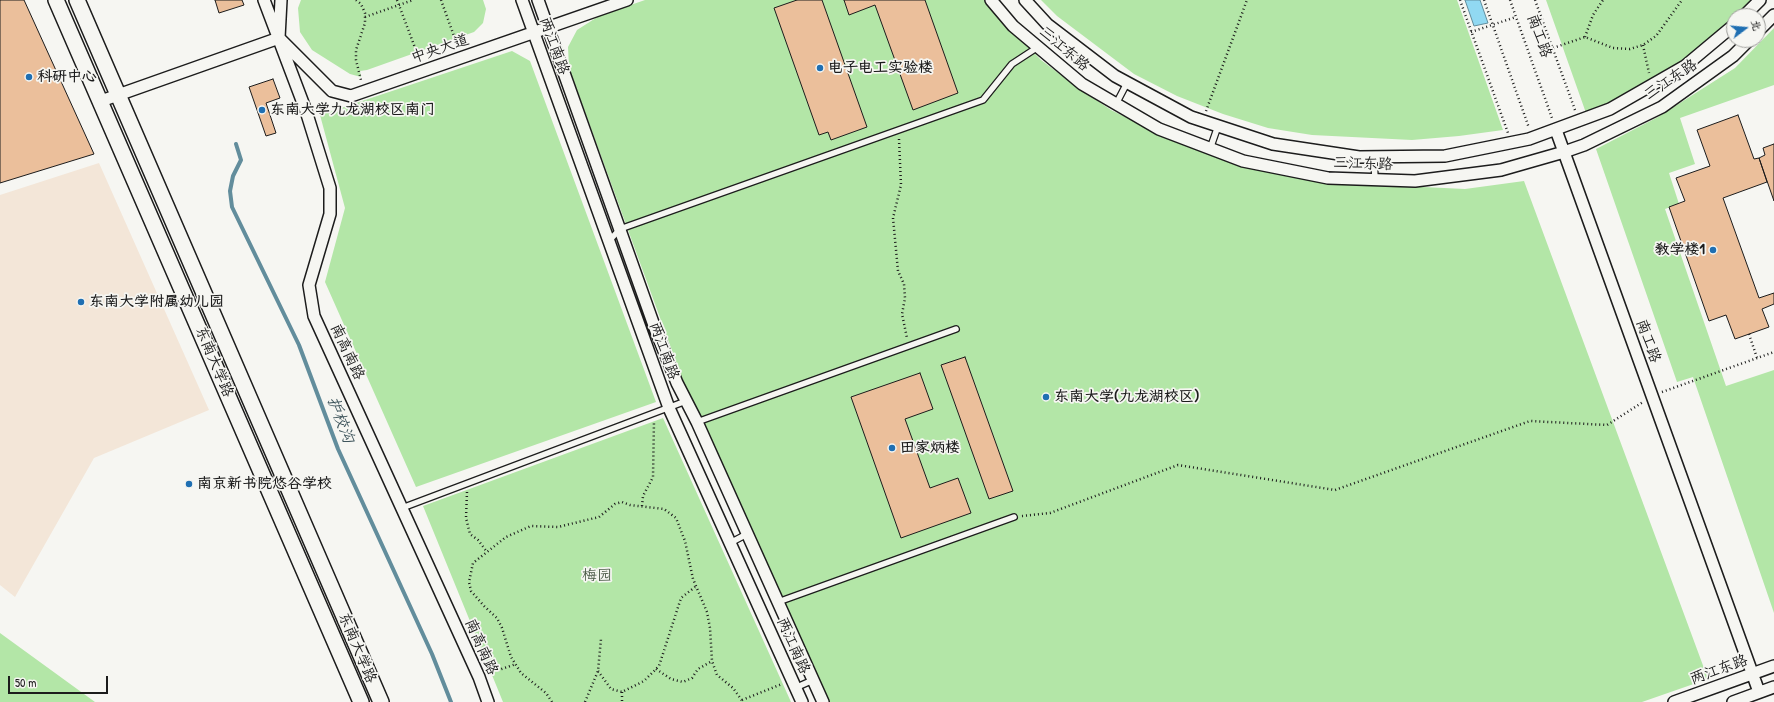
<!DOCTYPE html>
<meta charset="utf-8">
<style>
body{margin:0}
#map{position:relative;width:1774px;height:702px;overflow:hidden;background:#f6f6f2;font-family:"Patrick Hand","LXGW WenKai TC",sans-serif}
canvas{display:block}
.north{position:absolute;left:1726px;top:8px;width:40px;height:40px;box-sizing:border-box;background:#f6f6f2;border:1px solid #9f9f9c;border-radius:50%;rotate:74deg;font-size:11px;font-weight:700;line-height:16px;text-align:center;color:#1c1c1c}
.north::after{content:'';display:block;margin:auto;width:14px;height:18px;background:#1f6fb2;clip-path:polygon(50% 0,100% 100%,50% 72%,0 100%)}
.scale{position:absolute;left:8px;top:676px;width:100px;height:18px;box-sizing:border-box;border:2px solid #1c1c1c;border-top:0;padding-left:5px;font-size:12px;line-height:14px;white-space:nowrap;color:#1c1c1c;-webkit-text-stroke:3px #f6f6f2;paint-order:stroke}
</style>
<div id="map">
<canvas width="1774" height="702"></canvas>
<div class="north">北</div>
<div class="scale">50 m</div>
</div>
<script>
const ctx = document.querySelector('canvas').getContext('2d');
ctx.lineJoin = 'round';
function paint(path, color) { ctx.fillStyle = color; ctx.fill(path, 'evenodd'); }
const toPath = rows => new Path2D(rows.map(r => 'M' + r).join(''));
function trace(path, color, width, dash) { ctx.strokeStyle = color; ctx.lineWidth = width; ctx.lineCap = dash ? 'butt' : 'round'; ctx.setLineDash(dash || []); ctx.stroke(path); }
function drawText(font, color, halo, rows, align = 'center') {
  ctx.font = font + ' "Patrick Hand","LXGW WenKai TC",sans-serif'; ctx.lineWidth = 3.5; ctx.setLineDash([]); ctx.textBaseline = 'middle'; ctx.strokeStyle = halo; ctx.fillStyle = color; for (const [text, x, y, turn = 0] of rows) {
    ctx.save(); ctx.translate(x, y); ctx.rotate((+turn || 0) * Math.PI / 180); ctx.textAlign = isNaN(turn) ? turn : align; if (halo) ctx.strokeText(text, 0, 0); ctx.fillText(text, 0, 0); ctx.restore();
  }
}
const built = toPath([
 [99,163,209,410,94,458,15,597,0,585,0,195]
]);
const green = toPath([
 [301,0,483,0,486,9,483,23,474,32,367,70,360,71,361,77,350,74,312,50,300,32,298,8],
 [645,0,984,0,1041,60,1077,87,1111,110,1156,132,1218,156,1280,174,1339,183,1465,189,1524,181,1708,679,1642,702,829,702,682,378,569,68,568,47,577,30,599,16],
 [1041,0,1457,0,1503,130,1459,136,1412,140,1312,135,1268,128,1223,114,1177,96,1134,74,1057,16],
 [1546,0,1754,0,1748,8,1738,16,1734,16,1734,19,1682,63,1609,105,1586,113],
 [1774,28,1774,85,1680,118,1695,164,1669,173,1679,204,1665,209,1726,386,1774,370,1774,613,1693,377,1677,382,1596,149,1658,117,1735,68],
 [512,51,530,61,656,402,416,487,325,282,345,208,320,115],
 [663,418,791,702,503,702,423,506],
 [0,633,95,702,0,702]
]);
const water = toPath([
 [1465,0,1480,0,1488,23,1474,26,1465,0]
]);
const stream = toPath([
 [236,144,241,160,233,176,230,191,232,207,299,345,338,449,432,654,451,702]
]);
const building = toPath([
 [0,0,24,0,94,154,0,183,0,0],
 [215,0,242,0,244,5,219,13,215,0],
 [797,0,822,0,867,127,831,140,828,132,819,135,774,8,797,0],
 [844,0,925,0,958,93,913,110,875,5,849,15,844,0],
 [273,79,280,98,266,103,276,133,266,136,249,87,273,79],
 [1738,115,1754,159,1759,158,1767,182,1723,198,1759,298,1774,293,1774,304,1762,309,1769,327,1735,339,1726,315,1709,321,1669,207,1685,201,1676,178,1710,166,1697,130,1738,115],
 [1774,144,1774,201,1759,158,1765,155,1763,148,1774,144],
 [965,357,1013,491,989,499,941,365,965,357],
 [920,373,933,409,905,419,930,488,958,478,971,513,901,538,851,397,920,373]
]);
const path = toPath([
 [356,0,361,4,365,13,365,23,356,50,356,60,361,80],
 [397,0,420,61],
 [441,0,458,47],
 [1460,0,1508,133],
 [1484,0,1529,128],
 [1510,0,1552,118],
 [1535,0,1575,110],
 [365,17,413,0],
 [1471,32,1516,17],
 [1585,37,1593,15,1603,0],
 [1643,45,1649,73],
 [1553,48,1585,37,1613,48,1630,49,1643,45,1656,36,1682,0],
 [1206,111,1247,0],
 [899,139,901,185,893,218,898,271,904,284,905,298,902,314,907,338],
 [1749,334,1757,358],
 [1662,392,1774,352],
 [467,492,466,518,470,534,478,540,487,552],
 [642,506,643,496,653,477,654,421],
 [1022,516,1050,513,1178,465,1335,490,1530,421,1607,425,1643,402],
 [656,669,671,679,683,682,692,678,698,669,712,661],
 [598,671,611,689,622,692,644,681,659,666,681,598,695,587],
 [490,673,516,664],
 [622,692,622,702],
 [742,700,782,684],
 [552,702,546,693,521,673,511,657,502,628,497,618,484,606,471,591,469,582,473,563,506,537,531,526,558,527,599,517,615,504,622,502,630,505,664,509,676,518,685,541,693,579,707,612,710,628,712,661,717,675,733,688,743,702],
 [585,702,598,671,601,639]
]);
const lane = toPath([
 [1116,104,1127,83],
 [1210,149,1218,126],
 [1374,157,1375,180],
 [609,241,620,229,983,100,1012,64,1038,47],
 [697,422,956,329],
 [402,508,686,401],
 [730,543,747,534],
 [778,602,1014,517],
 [795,688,813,680]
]);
const street = toPath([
 [264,0,306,111,330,188,330,214,309,285,314,316,479,677,488,702],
 [281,0,279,38,332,91,351,96,627,0],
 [522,0,669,408,802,702],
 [538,0,656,331,677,383,697,422,823,702],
 [991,0,1013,26,1082,84,1159,129,1243,161,1328,178,1415,181,1501,170,1564,152,1584,145,1662,107,1733,56,1749,40],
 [1025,0,1047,24,1115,76,1191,117,1273,144,1359,157,1445,156,1529,139,1610,109,1685,66,1734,25],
 [1744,16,1760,0],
 [1758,31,1774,15],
 [101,101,279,38],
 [1556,130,1759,692],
 [1674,702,1774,666],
 [1733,702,1774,687]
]);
const secondary = toPath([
 [56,0,361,702],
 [77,0,381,702]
]);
const markers = [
 [820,68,4,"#1f6fb2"],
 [29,77,4,"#1f6fb2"],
 [262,110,4,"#1f6fb2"],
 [1713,250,4,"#1f6fb2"],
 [81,302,4,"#1f6fb2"],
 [1046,397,4,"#1f6fb2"],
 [892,448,4,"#1f6fb2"],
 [189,484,4,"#1f6fb2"]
];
const streetNames = [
 ["南工路",1539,36,70],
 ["两江南路",554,46,70],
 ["中央大道",440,49,-19],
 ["三江东路",1064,49,40],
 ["三江东路",1671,80,-34],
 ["三江东路",1363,164,2],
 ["南工路",1648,341,70],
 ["两江南路",664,351,70],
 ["南高南路",347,352,65],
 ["东南大学路",214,362,67],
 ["两江南路",793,646,66],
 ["南高南路",481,647,66],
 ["东南大学路",357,648,67],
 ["两江东路",1719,670,-20]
];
const poiNames = [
 ["电子电工实验楼",828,68],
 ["科研中心",37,77],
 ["东南大学九龙湖校区南门",270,110],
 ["教学楼1",1705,250,"right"],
 ["东南大学附属幼儿园",89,302],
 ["东南大学(九龙湖校区)",1054,397],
 ["田家炳楼",900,448],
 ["南京新书院悠谷学校",197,484]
];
const parkNames = [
 ["梅园",597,576]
];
const waterNames = [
 ["护校沟",340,420,69]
];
paint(built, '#f3e6d8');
paint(green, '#b3e6a7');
paint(water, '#91d9f2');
trace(water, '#628d9c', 1);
trace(stream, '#628d9c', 4);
paint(building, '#ebbf9b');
trace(building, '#1c1c1c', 1);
trace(lane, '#1c1c1c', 8);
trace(street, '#1c1c1c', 14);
trace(secondary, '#1c1c1c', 18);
trace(path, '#1c1c1c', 2.5, [1, 3]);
trace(lane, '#f6f6f2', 5.5);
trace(street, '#f6f6f2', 11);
trace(secondary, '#f6f6f2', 15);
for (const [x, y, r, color] of markers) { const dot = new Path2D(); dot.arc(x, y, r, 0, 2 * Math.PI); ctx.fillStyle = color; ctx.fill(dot); trace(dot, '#f6f6f2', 1.5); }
drawText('15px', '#1c1c1c', '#f6f6f2', streetNames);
drawText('bold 15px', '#1c1c1c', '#f6f6f2', poiNames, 'left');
drawText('15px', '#495946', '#f6f6f2', parkNames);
drawText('italic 16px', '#3f555c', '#f6f6f2', waterNames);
</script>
